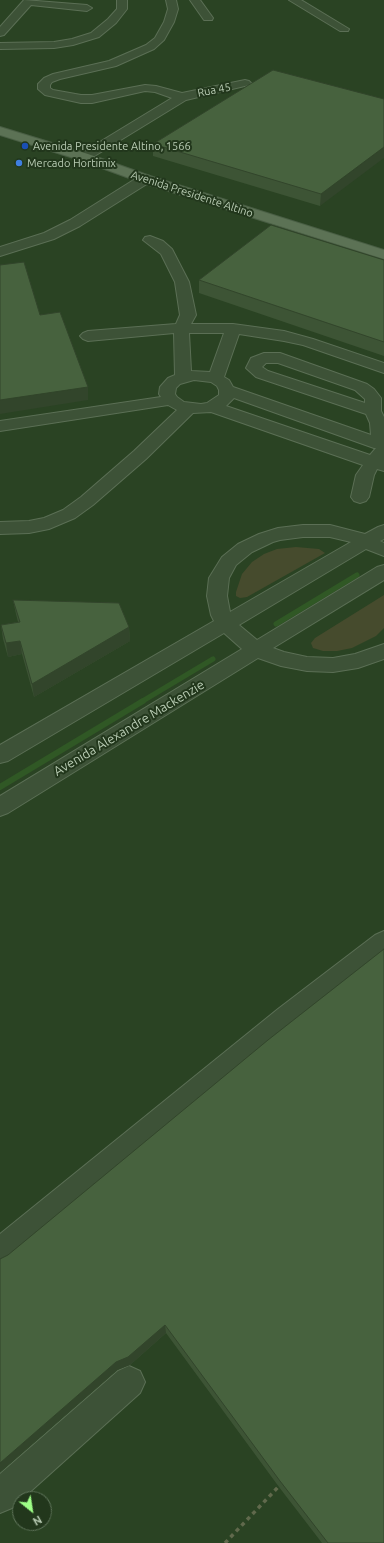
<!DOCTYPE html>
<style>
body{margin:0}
#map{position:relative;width:384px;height:1543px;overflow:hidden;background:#2a4323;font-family:Ubuntu,sans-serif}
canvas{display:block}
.north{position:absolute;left:12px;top:1491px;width:40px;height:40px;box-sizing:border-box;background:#22371c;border:1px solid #5e7359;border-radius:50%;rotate:150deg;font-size:11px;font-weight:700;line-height:16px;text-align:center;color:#b9ccb4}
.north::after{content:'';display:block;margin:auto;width:14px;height:18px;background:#9eff87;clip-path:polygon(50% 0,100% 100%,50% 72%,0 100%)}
</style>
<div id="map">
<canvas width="384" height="1543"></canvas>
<div class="north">N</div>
</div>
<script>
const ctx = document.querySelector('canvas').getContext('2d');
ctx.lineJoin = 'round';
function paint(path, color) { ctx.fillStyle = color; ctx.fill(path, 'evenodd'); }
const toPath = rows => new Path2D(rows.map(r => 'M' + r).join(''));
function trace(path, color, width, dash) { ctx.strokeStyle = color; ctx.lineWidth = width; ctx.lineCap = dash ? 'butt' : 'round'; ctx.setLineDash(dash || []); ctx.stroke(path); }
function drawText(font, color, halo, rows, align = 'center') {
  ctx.font = font + ' Ubuntu,sans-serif'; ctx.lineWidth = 4; ctx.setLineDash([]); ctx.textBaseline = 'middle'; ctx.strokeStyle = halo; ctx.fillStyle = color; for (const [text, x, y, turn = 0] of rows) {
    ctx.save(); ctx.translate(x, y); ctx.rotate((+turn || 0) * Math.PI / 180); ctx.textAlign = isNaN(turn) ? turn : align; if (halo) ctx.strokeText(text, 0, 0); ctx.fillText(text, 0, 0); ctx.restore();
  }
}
const green = toPath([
 [296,547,319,549,325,553,247,597,240,598,236,596,236,592,242,574,252,562,264,554,277,549],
 [384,595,384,628,376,636,352,648,337,651,323,651,313,648,311,643,315,638]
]);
const streamFar1 = toPath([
 [276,624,357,575],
 [141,702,213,659]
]);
const stream = toPath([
 [0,787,143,701]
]);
const path = toPath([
 [225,1543,281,1484]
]);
const minor = toPath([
 [24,0,87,5,92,8,87,11,31,5,4,35,0,36,0,27,24,0],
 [117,0,127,0,127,9,116,23,99,37,73,45,54,48,0,49,0,43,54,42,72,39,91,33,108,19,117,9,117,0],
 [166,0,176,0,178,9,174,22,164,40,154,49,116,66,60,79,52,82,50,85,50,88,53,90,81,95,92,95,145,85,156,86,182,93,245,80,249,81,251,83,249,85,186,100,88,160,80,160,78,157,80,154,172,98,155,92,145,91,92,103,81,103,45,95,38,89,38,84,44,78,53,74,109,61,146,45,155,38,164,22,168,9,166,0],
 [190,0,200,0,213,18,212,20,204,20,190,0],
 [289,0,301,0,349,29,348,31,340,31,289,0],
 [145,175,150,176,151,179,150,182,80,226,54,239,0,256,0,247,44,233,70,220,140,176,145,175],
 [150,236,163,241,172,249,189,282,196,315,191,324,233,324,284,331,313,339,384,363,384,373,303,345,284,341,239,334,224,377,229,380,233,387,371,435,370,423,366,414,256,377,246,368,251,358,264,353,280,353,367,384,374,389,381,398,381,411,384,417,384,471,377,469,374,475,369,497,366,501,360,503,354,501,351,497,356,475,363,465,211,412,193,413,146,459,93,505,75,518,49,529,29,533,0,534,0,522,29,521,44,518,63,510,81,497,134,451,177,410,168,405,0,431,0,421,161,397,159,394,160,387,168,378,175,375,174,333,88,341,83,339,80,336,83,333,88,331,176,324,180,315,175,282,161,254,143,240,145,237,150,236],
 [189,333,224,333,210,372,191,371,189,333],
 [266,363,278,363,355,390,365,399,365,403,268,371,262,367,266,363],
 [194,380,211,382,217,386,219,390,219,395,207,403,201,404,184,402,177,397,175,394,176,388,180,384,194,380],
 [234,398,374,448,376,448,370,455,226,406,234,398],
 [303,525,330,525,365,534,378,527,384,525,384,539,380,541,384,543,384,556,366,549,239,625,257,640,377,567,384,565,384,580,273,648,284,652,307,657,333,658,355,654,384,644,384,659,358,668,333,672,307,671,281,666,258,658,8,813,0,816,0,796,242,649,224,633,8,761,0,763,0,745,214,621,211,615,207,596,209,578,222,557,238,544,259,534,278,528,303,525],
 [303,537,330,537,351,542,230,612,227,596,229,578,236,565,252,552,273,542,280,540,303,537],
 [384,931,384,956,296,1025,10,1263,0,1268,0,1234,278,1009,375,935,384,931],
 [129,1366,140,1371,145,1382,140,1393,12,1508,0,1513,0,1474,118,1371,129,1366]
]);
const major = toPath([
 [0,127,88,154,150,176,384,250,384,259,140,182,80,160,0,135,0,127]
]);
const wall = toPath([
 [384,99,320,206,153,156,153,144],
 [384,260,384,356,199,293,199,280],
 [13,600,129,627,130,641,34,697,22,654,8,657,3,639,1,625,18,622,16,614],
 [268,1040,384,1543,322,1543,279,1487,166,1333,130,1365,117,1370,0,1472,0,1259,8,1255]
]);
const shadedWall = toPath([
 [384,147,384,158,320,206,321,194],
 [88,387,88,400,0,414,0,400],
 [129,627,130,641,34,697,32,684],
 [20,641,22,654,8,657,6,643],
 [165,1325,166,1333,130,1365,117,1370,0,1472,0,1463,116,1362]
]);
const building = toPath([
 [273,70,384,99,384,147,321,194,153,144,273,70],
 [271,225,384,260,384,342,199,280,271,225],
 [24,262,40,315,60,312,88,387,0,400,0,265,24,262],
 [13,600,119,603,129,627,32,684,20,641,6,643,1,625,20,622,13,600],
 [384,949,384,1543,328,1543,280,1481,165,1325,128,1357,116,1362,0,1463,0,1259,8,1255,268,1040,384,949]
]);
const markers = [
 [25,146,4,"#1a4fb4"],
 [19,163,4,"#3f7fe0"]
];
const farStreetnames = [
 ["Rua 45",214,90,-11],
 ["Avenida Presidente Altino",192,194,18]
];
const farPoinames = [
 ["Avenida Presidente Altino, 1566",33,146],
 ["Mercado Hortimix",27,163]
];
const streetNames = [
 ["Avenida Alexandre Mackenzie",129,728,-31]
];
paint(green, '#464b2d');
trace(streamFar1, '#305825', 5);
trace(stream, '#305825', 6);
trace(minor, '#5b6f55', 2);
trace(major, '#495e44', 2);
trace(path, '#60694c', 3.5, [4, 4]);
paint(minor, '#3d5237');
paint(major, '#5c7255');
paint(wall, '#3d5435');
paint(shadedWall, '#32452b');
paint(building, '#47623e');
trace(building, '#32452b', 1);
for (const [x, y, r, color] of markers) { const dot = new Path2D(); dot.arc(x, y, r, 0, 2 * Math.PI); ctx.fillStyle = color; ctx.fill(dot); trace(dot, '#22371c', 1.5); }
drawText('11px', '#b9ccb4', '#22371c', farStreetnames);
drawText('11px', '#b9ccb4', '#22371c', farPoinames, 'left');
drawText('13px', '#b9ccb4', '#22371c', streetNames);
</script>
